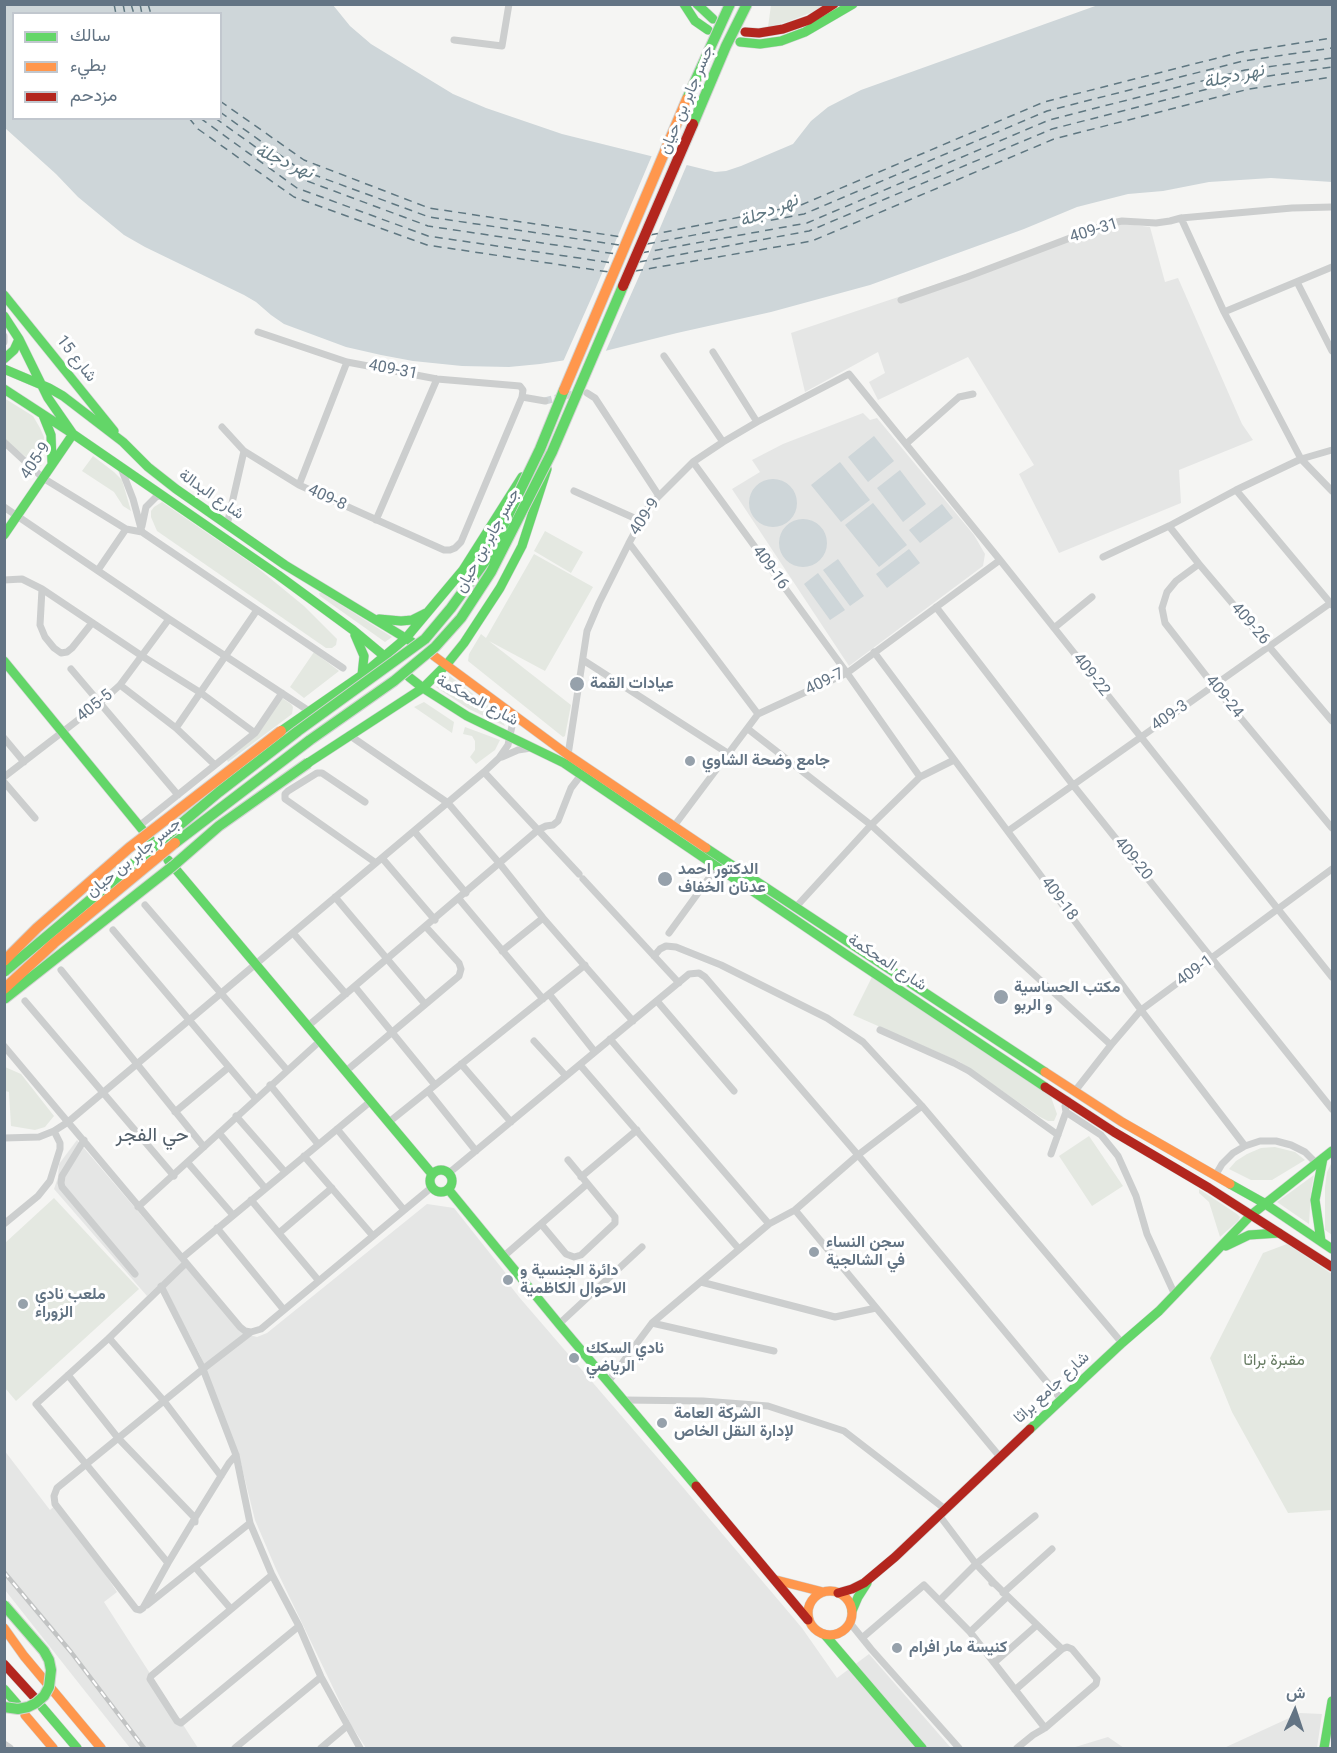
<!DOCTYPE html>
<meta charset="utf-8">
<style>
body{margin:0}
#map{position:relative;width:1337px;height:1753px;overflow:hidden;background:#f5f5f3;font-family:Roboto,Vazirmatn,sans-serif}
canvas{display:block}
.frame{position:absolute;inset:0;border:6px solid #637484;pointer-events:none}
.legend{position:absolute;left:12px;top:12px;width:210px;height:108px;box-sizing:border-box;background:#fff;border:2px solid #c1c7ce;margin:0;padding:8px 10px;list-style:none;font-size:18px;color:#637484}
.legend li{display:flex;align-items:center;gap:12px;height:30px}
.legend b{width:30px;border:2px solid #c1c7ce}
.north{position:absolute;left:1265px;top:1681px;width:60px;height:60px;-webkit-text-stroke:4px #fff;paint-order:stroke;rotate:3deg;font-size:16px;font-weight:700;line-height:24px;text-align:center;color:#637484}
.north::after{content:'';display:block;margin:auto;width:21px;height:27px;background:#637484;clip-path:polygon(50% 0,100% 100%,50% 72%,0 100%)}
</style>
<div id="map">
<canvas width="1337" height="1753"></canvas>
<div class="frame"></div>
<ul class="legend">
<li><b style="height:8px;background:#63d668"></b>سالك</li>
<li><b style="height:8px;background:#ff974d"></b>بطيء</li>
<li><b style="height:8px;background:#b3261e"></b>مزدحم</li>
</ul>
<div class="north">ش</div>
</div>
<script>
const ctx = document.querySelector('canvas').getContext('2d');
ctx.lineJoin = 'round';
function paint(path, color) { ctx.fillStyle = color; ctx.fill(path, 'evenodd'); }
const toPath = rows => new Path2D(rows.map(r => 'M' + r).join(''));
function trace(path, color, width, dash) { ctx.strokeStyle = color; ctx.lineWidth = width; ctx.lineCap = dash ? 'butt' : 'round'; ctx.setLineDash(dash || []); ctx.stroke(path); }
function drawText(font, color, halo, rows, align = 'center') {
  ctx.font = font + ' Roboto,Vazirmatn,sans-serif'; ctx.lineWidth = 6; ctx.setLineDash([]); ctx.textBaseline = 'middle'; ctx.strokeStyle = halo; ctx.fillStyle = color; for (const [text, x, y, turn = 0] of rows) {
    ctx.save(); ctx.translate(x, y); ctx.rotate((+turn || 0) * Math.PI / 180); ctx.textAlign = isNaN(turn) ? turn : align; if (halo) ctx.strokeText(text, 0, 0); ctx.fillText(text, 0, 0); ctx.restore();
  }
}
const built = toPath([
 [1119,223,1150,227,1165,282,1178,278,1242,424,1253,440,1179,470,1181,503,1059,553,1019,474,1034,465,968,357,878,400,869,382,885,373,878,352,805,392,791,333],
 [863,413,870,420,877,418,974,535,985,554,983,566,849,666,732,489,760,472,752,460,783,444],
 [77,1140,242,1333,257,1337,267,1333,427,1204,454,1208,508,1276,505,1279,519,1297,681,1485,802,1628,837,1678,869,1654,951,1748,366,1748,351,1725,276,1569,255,1520,238,1452,200,1355,162,1282,147,1296,54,1189,58,1177,59,1164],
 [4,1450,50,1510,58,1503,117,1592,104,1602,198,1748,130,1748,5,1590],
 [1300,1713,1322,1714,1317,1748,1224,1748],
 [1108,1737,1124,1748,1072,1748]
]);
const green = toPath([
 [771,5,824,5,810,13,787,22,768,27],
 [4,398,33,416,40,428,44,437,43,462,41,466,37,466,5,440],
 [93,456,114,472,122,480,131,511,123,506,114,492,82,471],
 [162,502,254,565,304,606,337,639,336,645,332,648,326,648,157,531,151,517,151,511,154,507],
 [545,531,583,552,571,573,534,551],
 [534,554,593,587,545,671,489,641,571,705,565,736,563,737,468,661,469,654,481,634,486,638],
 [319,593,322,593,392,637,385,642,320,596],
 [314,652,339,671,304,698,290,687],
 [450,676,500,715,505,726,469,709,436,687],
 [282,698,291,704,293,707,292,714,228,762,226,758],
 [424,702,454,722,452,733,414,707],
 [465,727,500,740,495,750,476,764,470,757,475,750,475,741,472,736,463,734],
 [873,975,1044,1088,1051,1097,1057,1114,1054,1121,1048,1121,1040,1117,960,1062,853,1015],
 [5,1067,21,1074,54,1116,45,1127,35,1130,11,1126,9,1092,5,1091],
 [1089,1136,1123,1186,1092,1206,1059,1156],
 [1275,1147,1295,1152,1305,1160,1272,1180,1251,1180,1229,1169,1236,1161,1247,1154,1261,1148],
 [1332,1162,1332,1235,1325,1230,1325,1187,1327,1172],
 [1314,1175,1311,1191,1309,1224,1277,1202],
 [1199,1189,1237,1214,1240,1217,1238,1221,1220,1237,1209,1202,1199,1193],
 [54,1198,139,1289,16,1401,5,1388,5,1243],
 [1287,1244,1332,1274,1332,1510,1288,1513,1232,1412,1210,1358,1263,1253]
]);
const water = toPath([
 [4,5,333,5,350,26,371,44,453,94,486,108,562,134,715,172,726,171,741,166,793,144,811,121,828,107,861,90,1098,5,1332,5,1332,182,1271,178,1209,182,1163,191,1128,194,1077,207,1024,229,870,285,771,312,677,333,573,359,540,364,509,367,462,366,413,361,381,355,346,347,284,324,271,315,256,302,244,295,145,247,124,235,78,197,56,174,5,128],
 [14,14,220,14,220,118,14,118],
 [874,436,894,461,868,482,848,457],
 [840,462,870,500,841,522,811,485],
 [900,470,926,504,903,522,877,488],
 '749 503a24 24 0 1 1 48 0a24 24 0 1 1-48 0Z',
 [873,503,907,545,879,567,845,525],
 [942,504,953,518,920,543,909,530],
 '779 543a24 24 0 1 1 48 0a24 24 0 1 1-48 0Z',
 [909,549,920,563,887,588,876,574],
 [838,559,864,596,850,606,823,570],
 [818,573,845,610,830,620,804,584]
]);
const pier = toPath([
 [653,153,688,162,649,254,604,355,562,364,594,292]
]);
const ferry = toPath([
 [114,4,116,14],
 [123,4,125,14],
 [131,4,134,14],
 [140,4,142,14],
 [148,4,151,14],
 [220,101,304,160,429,208,622,237],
 [220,112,301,170,429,217,619,245],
 [189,118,198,129,294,197,427,245,609,272],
 [200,118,297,188,428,236,613,263],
 [215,118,299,178,428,226,616,254],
 [650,235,801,205,1044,102,1241,52,1332,38],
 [647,244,804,214,1047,111,1243,61,1332,48],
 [641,253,807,223,1049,120,1245,70,1332,58],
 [639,262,809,231,1052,129,1247,79,1332,67],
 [635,271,812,241,1054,139,1249,89,1332,77]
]);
const streetTunnel = toPath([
 [545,401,580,392]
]);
const street = toPath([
 [454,40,502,46,509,4],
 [1181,218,1224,312,1301,459,1332,491],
 [1297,282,1332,351],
 [901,300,967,277,1107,224,1122,221,1156,223,1170,221,1181,218,1292,208,1332,207],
 [1224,312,1332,267],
 [4,336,4,342],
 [713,352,757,422],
 [664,356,723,442],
 [587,393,595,398,659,496],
 [522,397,545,401],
 [222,427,244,451,299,485,444,550,450,550,455,548,461,542,522,397,523,390,520,386,437,379,347,362,258,332],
 [4,442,43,478,126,529,142,532,343,668],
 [906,444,959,397,973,394],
 [693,462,847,673,920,777],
 [121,468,133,499,142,532],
 [299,485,347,362],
 [1236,490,1332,605],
 [574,491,641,521],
 [4,507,169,619,309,711],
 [376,520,437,379],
 [227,525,244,451],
 [142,526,146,507,156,497,163,495],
 [1169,526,1199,564,1332,721],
 [629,543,758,714],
 [1103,557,1169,526,1236,490,1301,459,1332,450],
 [1199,564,1176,581,1167,592,1162,608,1165,623,1214,686,1332,828],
 [98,570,126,529],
 [4,580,22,579,42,589,142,656,201,693,255,733],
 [42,589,40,625,45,637,54,648,61,653,67,652,72,648,92,623],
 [936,607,1073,785,1332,1109],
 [1054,628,1092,597],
 [874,652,1141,1010,1245,1146],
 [583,660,729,754],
 [71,669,178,795],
 [120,685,176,728,215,765],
 [176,728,257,610],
 [748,729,871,825,1111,1045],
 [349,735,448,803,500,864,543,918,633,1021],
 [4,738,24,762],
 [568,755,587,631,599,603,629,543,649,506,693,462,723,442,757,422,849,374,1000,560,1332,977],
 [502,757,518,750,531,748],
 [484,772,579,874],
 [4,777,100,703,120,685,169,619],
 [4,782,35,818],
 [365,802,322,773,317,773,288,791,285,794,285,799,376,863],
 [139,826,255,733,282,693],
 [674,826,758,714,847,673,1000,560],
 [414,831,466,893],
 [1008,831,1332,602],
 [382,858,435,920],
 [583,879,679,983],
 [335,897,425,1004],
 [459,899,543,999],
 [145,905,287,1070],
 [795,908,871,825,920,777,954,760],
 [113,930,256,1099],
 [293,933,346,994],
 [669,933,717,867],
 [502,951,543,918],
 [654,956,660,949,666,946,676,947,721,965,827,1018,863,1042,922,1106,1122,1343],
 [61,970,204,1147],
 [355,987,435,1085],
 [549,994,595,1052],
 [25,1001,174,1176],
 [657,1001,734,1091],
 [308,1026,538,830,546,826,553,825,558,821,571,788,581,775],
 [880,1030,954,1063,969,1071,1058,1135],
 [610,1039,769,1224],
 [534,1041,566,1076],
 [4,1046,240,1327,245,1331,251,1332],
 [461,1064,511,1122],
 [580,1065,739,1249],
 [346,1071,459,976,461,969,459,963,426,927],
 [270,1085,318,1144],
 [428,1091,476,1151],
 [1075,1091,1111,1045,1141,1010,1332,869],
 [1068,1100,1065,1106,1066,1112,1101,1135,1118,1156,1136,1196,1147,1234,1175,1295],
 [175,1112,229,1067],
 [236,1116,285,1172],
 [389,1122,585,965],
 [337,1129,404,1210],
 [219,1133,265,1188],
 [4,1138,39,1137,54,1131,68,1122,484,772,499,758,508,745,512,726,510,717,506,710],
 [84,1140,62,1176,61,1183,62,1187,135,1274],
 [1051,1154,1066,1112],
 [304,1156,373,1236],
 [188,1163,233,1215],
 [449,1173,689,974,699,973,705,977,858,1155,1061,1399],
 [1215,1176,1222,1164,1233,1153,1245,1146,1260,1141,1276,1141,1291,1145,1305,1152,1316,1163],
 [581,1177,637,1130],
 [251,1200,319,1281],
 [138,1207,320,1041],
 [795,1210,1000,1457],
 [4,1224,38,1196,50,1181,60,1149,60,1143,54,1131],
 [541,1224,566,1254,574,1257,581,1255,615,1223,615,1217,568,1160],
 [217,1228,284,1310],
 [279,1233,332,1188],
 [504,1256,587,1184],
 [182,1258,371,1101],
 [701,1282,835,1317,876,1308],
 [161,1286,203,1369,236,1455,250,1523,272,1575,299,1626,321,1677,360,1748],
 [652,1323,774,1351],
 [559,1324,642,1247],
 [109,1338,164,1401,221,1476],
 [68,1375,118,1438,195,1518,195,1522],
 [608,1382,652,1323,769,1224,795,1210,858,1155,922,1106],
 [624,1400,703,1401,768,1406,844,1431,945,1509],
 [236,1455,229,1463,195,1518,168,1563,143,1608,140,1610,136,1609,55,1504,54,1496,57,1488,203,1369,251,1332,261,1329,432,1187],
 [939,1515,976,1564,993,1582,992,1583],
 [168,1563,36,1404,109,1338,186,1263],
 [195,1567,231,1609],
 [272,1575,151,1676,150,1679,177,1721,181,1723,299,1626],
 [993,1582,1062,1649],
 [1003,1593,1052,1549],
 [940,1600,976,1564,1035,1516],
 [147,1605,250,1523],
 [850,1623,871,1649,959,1748],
 [970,1632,1007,1597],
 [862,1638,924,1585,970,1632,1045,1728],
 [994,1663,1037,1625],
 [1015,1690,1062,1649,1067,1647,1072,1649,1097,1679,1096,1684,1045,1728,1033,1735,1017,1748],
 [4,1744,10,1748],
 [235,1748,321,1677],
 [321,1748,347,1726]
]);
const fast = toPath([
 [684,4,695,21,708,30],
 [697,4,713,19],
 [740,42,760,44,781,41,805,32,853,4],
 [4,295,114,431],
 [4,316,19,339,48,398,73,434,4,535],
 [4,359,14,350,19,339],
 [4,369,49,388,63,396,123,442,148,467,176,489,285,565,412,642],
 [4,389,73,434,278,575,353,630,389,660],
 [43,415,51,435,52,462],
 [379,619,401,621,412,620,426,613],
 [355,635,364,656,362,675],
 [4,661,150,839],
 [409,677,423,688,467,716,564,763,844,953,1045,1087],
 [281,731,362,675,406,638,463,570,522,477],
 [308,763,423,688,447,664,464,643,500,588,522,546,547,469],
 [706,848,1045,1072],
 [168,860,432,1174],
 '430 1181a11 11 0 1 1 22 0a11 11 0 1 1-22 0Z',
 [1230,1184,1264,1203,1332,1249],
 [448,1189,559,1324,696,1486],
 [1321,1241,1315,1200,1323,1158],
 [1226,1246,1249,1235,1279,1233],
 [1030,1429,1122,1343,1159,1311,1251,1215,1332,1151],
 [852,1611,858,1597,867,1583],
 [825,1635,922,1748],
 [4,1689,17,1704],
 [42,1707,77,1748],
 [1324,1748,1332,1701]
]);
const slow = toPath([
 [434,656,568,755,706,848],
 [1045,1072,1122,1122,1230,1184],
 [776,1580,823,1592],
 '808 1613a22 22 0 1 1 44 0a22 22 0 1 1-44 0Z',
 [4,1628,24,1656,101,1748],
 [25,1715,53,1748]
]);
const jam = toPath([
 [745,32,759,33,783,29,809,20,834,4],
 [1045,1087,1114,1132,1209,1188,1332,1267],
 [696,1486,808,1620],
 [838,1593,852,1589,864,1583,895,1557,1030,1429],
 [4,1664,34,1697]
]);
const rail = toPath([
 [4,1572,71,1652,144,1748]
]);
const fastBridge = toPath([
 [687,99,730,4],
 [693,124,726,46,747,4],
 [175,843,310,740,394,681,435,647,461,618,491,572,552,452,623,286],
 [4,972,219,792,298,731,425,639,451,608,488,557,540,449,564,390],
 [4,999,173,866,219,826,308,763],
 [4,1605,44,1651,49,1660,51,1670,49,1687,44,1696,36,1703,28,1707,18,1709,4,1707]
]);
const slowBridge = toPath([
 [564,390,687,99],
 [4,961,37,928,129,848,281,731],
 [4,989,54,943,175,843]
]);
const jamBridge = toPath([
 [623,286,693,124]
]);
const markers = [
 [577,684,8,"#96a1ab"],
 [690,761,6,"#96a1ab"],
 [665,879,8,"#96a1ab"],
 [1001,997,8,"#96a1ab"],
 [814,1252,6,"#96a1ab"],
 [508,1280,6,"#96a1ab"],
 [23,1304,6,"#96a1ab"],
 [574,1358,6,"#96a1ab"],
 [662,1423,6,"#96a1ab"],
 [897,1648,6,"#96a1ab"]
];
const streetNames = [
 ["جسر جابر بن حيان",687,100,-67],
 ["409-31",1094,231,-17],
 ["شارع 15",76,359,52],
 ["409-31",393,370,11],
 ["405-9",36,461,-56],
 ["شارع البدالة",211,495,35],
 ["409-8",327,498,25],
 ["409-9",645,517,-57],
 ["جسر جابر بن حيان",488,541,-61],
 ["409-16",770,568,54],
 ["409-26",1250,624,49],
 ["409-22",1091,675,52],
 ["409-7",825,682,-26],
 ["409-24",1224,697,51],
 ["شارع المحكمة",477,701,28],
 ["405-5",95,706,-39],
 ["409-3",1170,716,-35],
 ["جسر جابر بن حيان",134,858,-39],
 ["409-20",1133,859,51],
 ["409-18",1059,899,53],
 ["شارع المحكمة",887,963,33],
 ["409-1",1195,971,-36],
 ["شارع جامع براثا",1052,1388,-43]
];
const poiNames = [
 ["عيادات القمة",590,684],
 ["جامع وضحة الشاوي",702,761],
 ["الدكتور احمد",678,870],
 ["عدنان الخفاف",678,888],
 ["مكتب الحساسية",1014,988],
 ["و الربو",1014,1006],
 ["سجن النساء",826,1243],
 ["في الشالجية",826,1261],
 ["دائرة الجنسية و",520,1271],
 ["الاحوال الكاظمية",520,1289],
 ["ملعب نادي",35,1295],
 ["الزوراء",35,1313],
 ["نادي السكك",586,1349],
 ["الرياضي",586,1367],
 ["الشركة العامة",674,1414],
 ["لإدارة النقل الخاص",674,1432],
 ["كنيسة مار افرام",909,1648]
];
const parkNames = [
 ["مقبرة براثا",1274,1361]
];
const waterNames = [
 ["نهر دجلة",1234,77,-12],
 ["نهر دجلة",284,162,24],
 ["نهر دجلة",769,211,-22]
];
const quarterNames = [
 ["حي الفجر",152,1136]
];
paint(built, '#e5e6e5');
paint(green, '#e4e8e1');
paint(water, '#ced6d9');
paint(pier, '#f5f5f3');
trace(ferry, '#5f7781', 1.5, [8, 6]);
trace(streetTunnel, '#d0d5d7', 7, [7, 3.5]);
trace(fast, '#d1d3d3', 10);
trace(slow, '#d1d3d3', 10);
trace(jam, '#d1d3d3', 10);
trace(street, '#cccece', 7);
trace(fast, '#63d668', 9);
trace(slow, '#ff974d', 9);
trace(jam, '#b3261e', 9);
trace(rail, '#c2c4c4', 4.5);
trace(rail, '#fff', 2, [7]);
trace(fastBridge, '#d2d3d2', 12, []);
trace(slowBridge, '#d2d3d2', 12, []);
trace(jamBridge, '#d2d3d2', 12, []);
trace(fastBridge, '#63d668', 10);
trace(slowBridge, '#ff974d', 10);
trace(jamBridge, '#b3261e', 10);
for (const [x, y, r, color] of markers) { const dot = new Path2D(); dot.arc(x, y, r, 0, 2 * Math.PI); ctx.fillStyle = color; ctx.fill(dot); trace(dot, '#fff', 2); }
drawText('16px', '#637484', '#fff', streetNames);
drawText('bold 16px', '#637484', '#fff', poiNames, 'left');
drawText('16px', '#667b62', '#fff', parkNames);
drawText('italic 18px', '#5f7781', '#fff', waterNames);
drawText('20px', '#515e69', '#fff', quarterNames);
</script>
